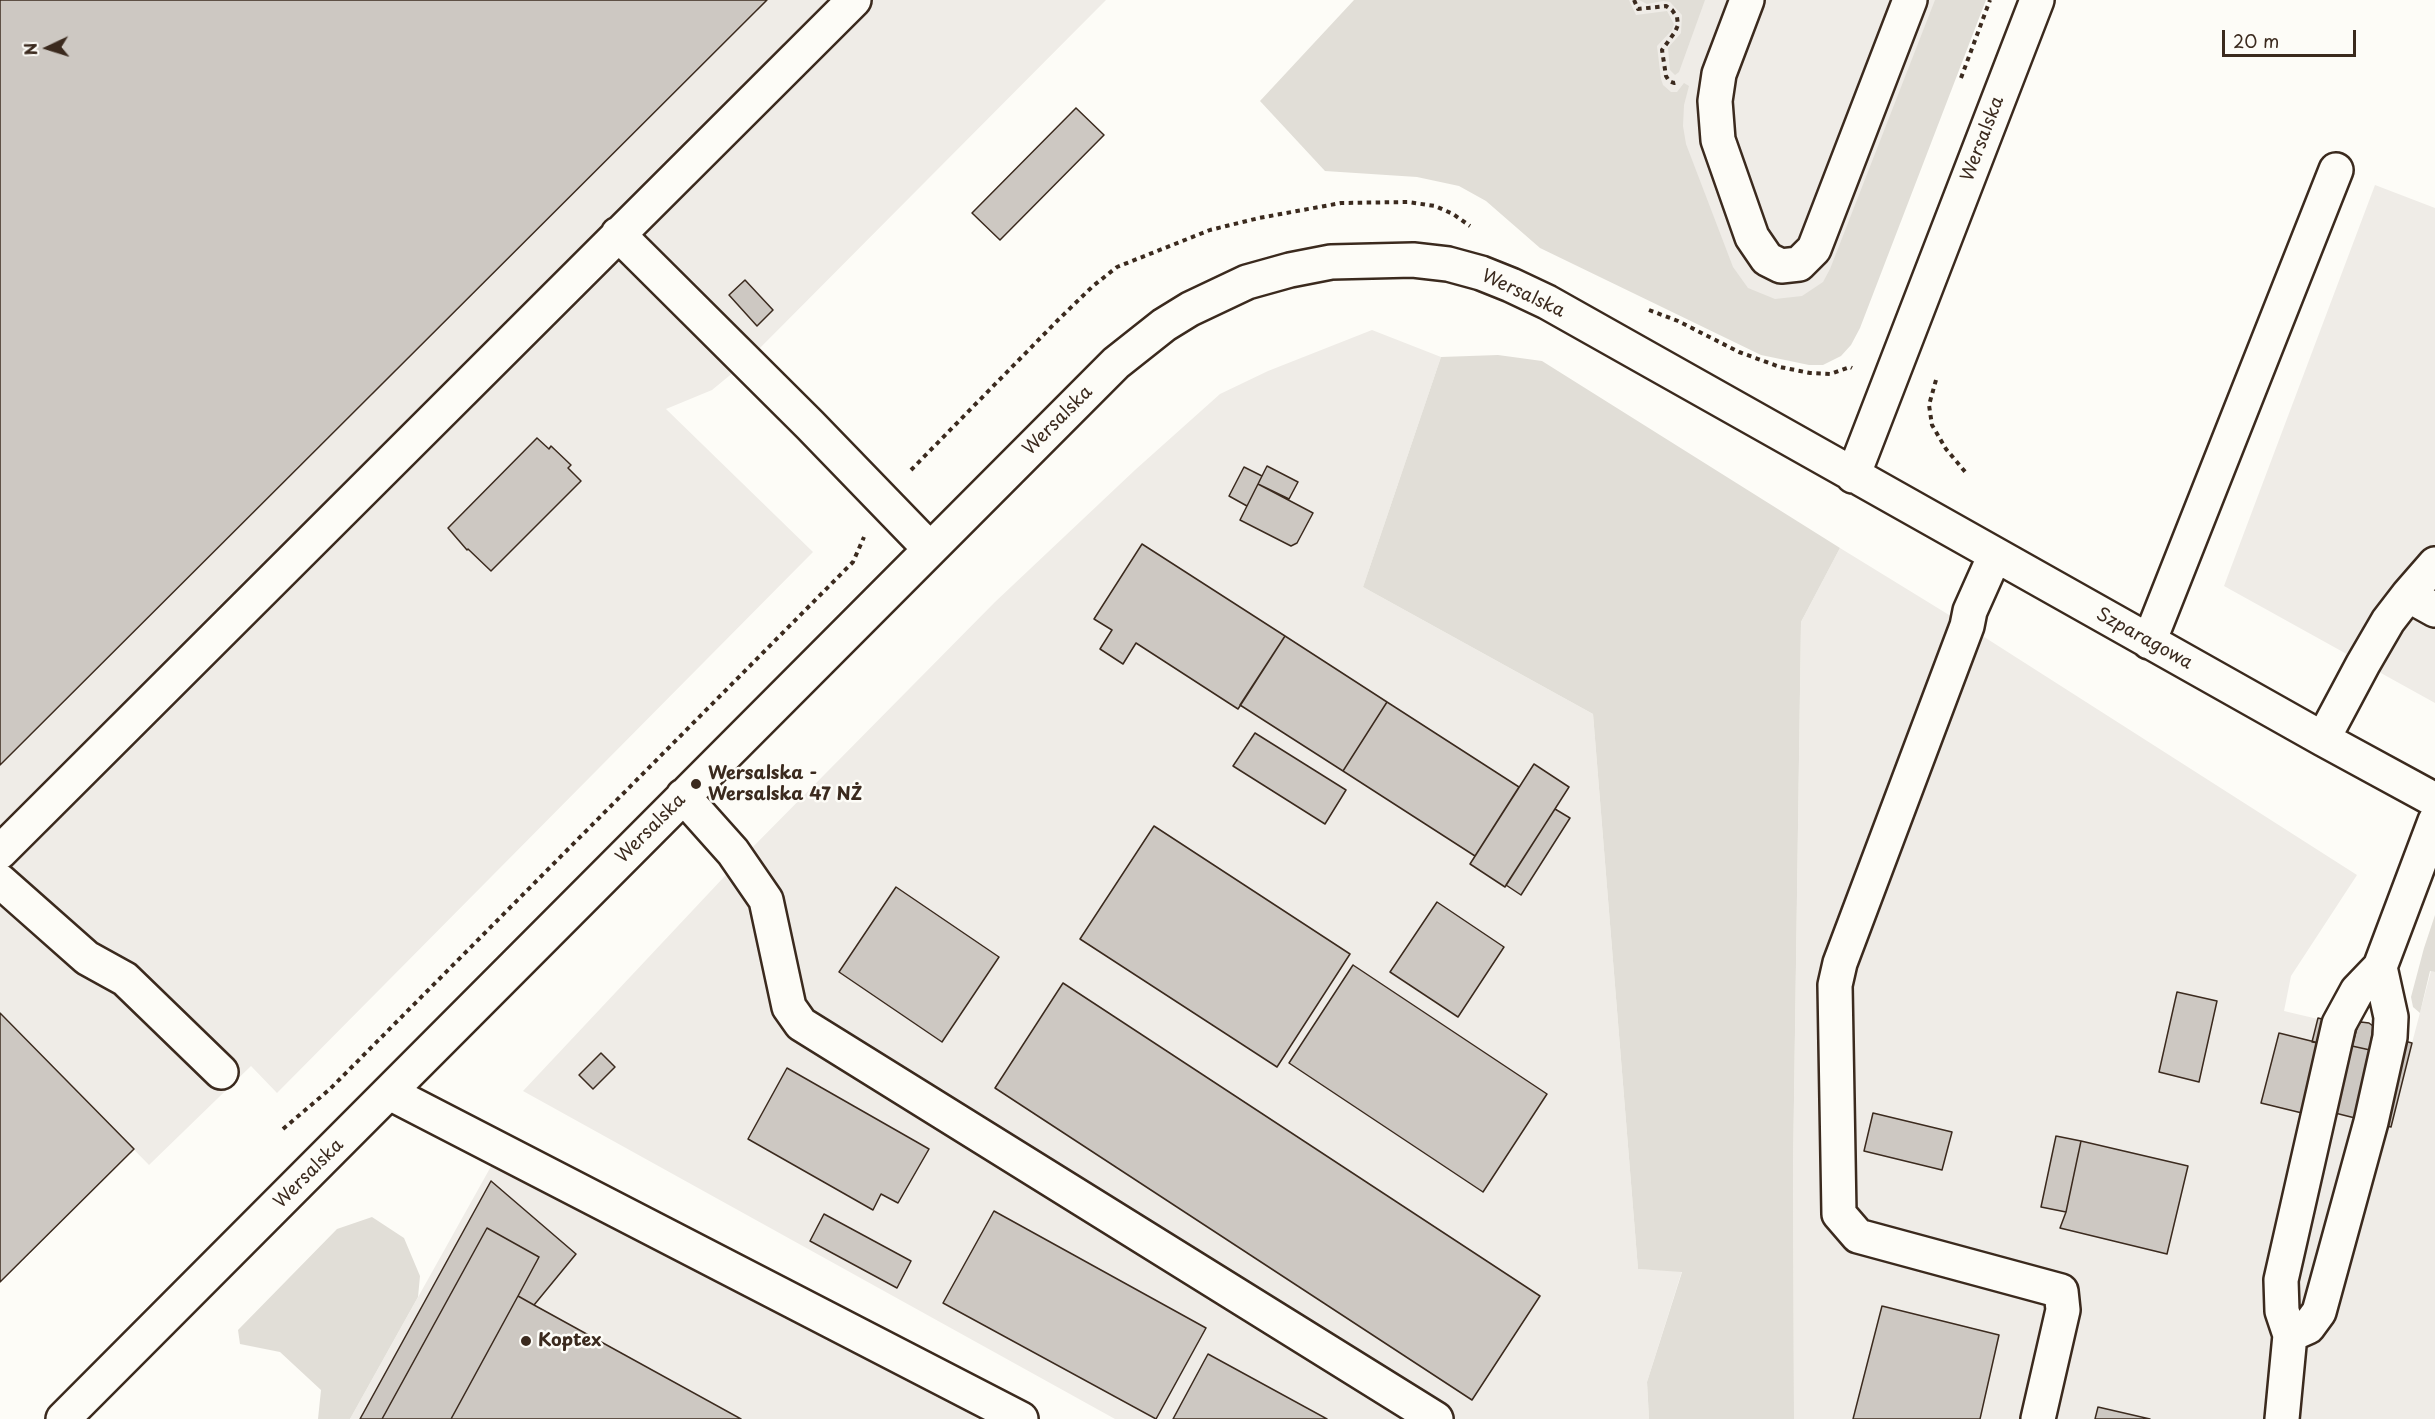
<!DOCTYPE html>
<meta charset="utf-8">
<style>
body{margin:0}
#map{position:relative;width:2435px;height:1419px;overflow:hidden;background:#fdfcf7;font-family:"Playpen Sans",sans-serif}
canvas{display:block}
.north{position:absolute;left:18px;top:18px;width:60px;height:60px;-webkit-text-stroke:4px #fdfcf7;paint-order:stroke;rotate:266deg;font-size:16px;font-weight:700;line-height:24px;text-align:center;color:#3b2a1e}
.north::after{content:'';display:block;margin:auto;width:21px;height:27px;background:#3b2a1e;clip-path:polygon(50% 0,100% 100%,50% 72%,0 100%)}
.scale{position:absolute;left:2222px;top:30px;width:134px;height:27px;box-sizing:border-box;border:3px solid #3b2a1e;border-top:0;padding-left:8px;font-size:18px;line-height:21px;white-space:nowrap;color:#3b2a1e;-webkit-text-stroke:4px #fdfcf7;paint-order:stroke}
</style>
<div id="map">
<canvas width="2435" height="1419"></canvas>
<div class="north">N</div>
<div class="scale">20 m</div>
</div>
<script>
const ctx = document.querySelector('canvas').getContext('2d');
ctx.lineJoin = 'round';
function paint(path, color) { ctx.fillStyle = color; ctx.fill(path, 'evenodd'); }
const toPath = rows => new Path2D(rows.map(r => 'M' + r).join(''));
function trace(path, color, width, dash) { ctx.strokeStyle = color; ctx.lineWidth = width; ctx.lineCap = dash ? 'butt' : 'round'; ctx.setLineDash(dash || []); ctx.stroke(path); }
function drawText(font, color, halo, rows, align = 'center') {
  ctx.font = font + ' "Playpen Sans",sans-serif'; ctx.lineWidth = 5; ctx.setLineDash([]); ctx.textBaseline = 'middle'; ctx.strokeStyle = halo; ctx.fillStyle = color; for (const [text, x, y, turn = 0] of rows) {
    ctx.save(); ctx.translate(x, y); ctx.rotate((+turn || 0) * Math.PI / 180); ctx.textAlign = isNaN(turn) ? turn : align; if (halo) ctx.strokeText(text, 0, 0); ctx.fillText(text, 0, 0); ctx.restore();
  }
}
const built = toPath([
 [0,0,1106,0,746,362,712,390,666,409,813,552,277,1093,251,1066,149,1165,0,1013],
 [1620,0,1967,0,1828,362,1751,327],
 [2375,185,2435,208,2435,703,2224,586],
 [1372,330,1441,357,1363,587,1593,714,1638,1269,1682,1271,1647,1382,1649,1419,1115,1419,523,1091,739,861,995,602,1135,470,1220,394,1268,371],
 [1840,548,1967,626,2357,875,2291,976,2284,1011,2356,1028,2361,1022,2369,1023,2373,1026,2374,1033,2412,1043,2431,971,2435,972,2435,1419,1794,1419,1793,1167,1801,622],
 [494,1161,982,1419,350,1419]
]);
const green = toPath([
 [1354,0,1629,0,1636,15,1667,11,1674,24,1672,30,1657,46,1661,79,1663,85,1671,92,1677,92,1684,83,1689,86,1684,105,1683,126,1686,144,1733,267,1748,288,1775,299,1802,296,1823,282,1830,269,1935,0,1986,0,1860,328,1851,345,1841,356,1823,365,1809,365,1761,355,1540,248,1486,201,1459,186,1417,177,1325,171,1260,101],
 [1639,0,1705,0,1679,72,1675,75,1670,70,1668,48,1681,33,1682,15,1670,2,1663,1,1647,4],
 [1498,355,1542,361,1840,548,1801,622,1793,1167,1794,1419,1649,1419,1647,1382,1682,1272,1638,1269,1593,714,1363,587,1441,357],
 [2435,915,2435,972,2430,971,2420,1013,2413,1007,2411,997,2424,948],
 [372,1217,404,1238,420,1276,418,1297,350,1419,318,1419,321,1390,280,1352,240,1344,238,1330,337,1229]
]);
const building = toPath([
 [0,0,767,0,0,765,0,0],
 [1076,108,1104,135,1000,240,972,213,1076,108],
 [745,280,773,310,757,326,729,295,745,280],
 [537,438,549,449,551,446,571,465,568,468,581,481,491,571,468,549,467,550,448,528,537,438],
 [1267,466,1298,482,1289,499,1258,484,1267,466],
 [1244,467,1262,476,1247,506,1229,496,1244,467],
 [1258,484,1313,513,1297,543,1291,546,1240,520,1258,484],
 [1142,544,1285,636,1238,709,1136,643,1123,664,1100,649,1112,630,1094,619,1142,544],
 [1285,636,1387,702,1343,771,1240,705,1285,636],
 [1387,702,1519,787,1475,856,1343,771,1387,702],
 [1255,733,1346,790,1325,824,1233,766,1255,733],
 [1534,764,1569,787,1505,887,1470,864,1534,764],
 [1555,809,1570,818,1521,895,1506,885,1555,809],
 [1154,826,1350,954,1277,1067,1080,939,1154,826],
 [896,887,999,957,942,1042,839,972,896,887],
 [1437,902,1504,947,1458,1017,1390,972,1437,902],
 [1353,965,1547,1094,1483,1192,1289,1063,1353,965],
 [1063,983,1540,1296,1472,1400,995,1088,1063,983],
 [2177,992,2217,1001,2199,1082,2159,1072,2177,992],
 [0,1013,134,1149,0,1282,0,1013],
 [2318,1018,2357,1028,2352,1046,2370,1050,2374,1033,2412,1043,2391,1127,2303,1105,2319,1043,2312,1042,2318,1018],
 [2361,1022,2369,1023,2373,1026,2370,1050,2352,1046,2357,1025,2361,1022],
 [2279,1033,2319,1043,2302,1113,2261,1103,2279,1033],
 [601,1053,615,1067,593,1089,579,1075,601,1053],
 [787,1068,929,1149,898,1203,881,1194,873,1210,748,1139,787,1068],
 [1873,1113,1952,1132,1942,1170,1864,1151,1873,1113],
 [2056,1136,2081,1141,2066,1212,2041,1207,2056,1136],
 [2081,1141,2188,1166,2167,1254,2060,1228,2066,1212,2081,1141],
 [491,1181,576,1254,534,1305,518,1296,539,1257,487,1228,382,1419,360,1419,491,1181],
 [994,1211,1206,1328,1156,1419,943,1303,994,1211],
 [824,1214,911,1261,897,1288,810,1241,824,1214],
 [487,1228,539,1257,518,1296,451,1419,382,1419,487,1228],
 [518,1296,534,1305,741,1419,451,1419,518,1296],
 [1882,1306,1999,1335,1980,1419,1853,1419,1882,1306],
 [1208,1354,1327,1419,1173,1419,1208,1354],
 [2098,1407,2150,1419,2095,1419,2098,1407]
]);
const path = toPath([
 [1634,0,1638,9,1666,6,1672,10,1677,17,1678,25,1675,32,1662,50,1666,76,1669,81,1674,83,1678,82],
 [1961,78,1990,0],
 [1649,310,1678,321,1739,352,1780,367,1810,373,1830,374,1850,367,1852,368],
 [1936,380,1929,405,1932,425,1946,449,1967,474],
 [911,470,1058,320,1093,286,1117,267,1210,230,1259,218,1341,203,1408,202,1435,206,1453,214,1470,226],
 [283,1129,330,1089,853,562,864,537]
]);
const minor = toPath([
 [1747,0,1719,74,1715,101,1718,140,1752,237,1767,259,1781,266,1799,264,1814,249,1910,0],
 [618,234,810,425,930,549],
 [1853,476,2037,0],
 [1995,555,1970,611,1967,626,1840,963,1835,985,1839,1214,1858,1236,2061,1291,2063,1310,2038,1419],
 [2408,595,2435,564],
 [2149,642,2336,170],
 [2323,739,2363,664,2388,621,2408,595,2435,610],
 [683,796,733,852,766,900,789,1007,801,1024,1436,1419],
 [0,852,854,0],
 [0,881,87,958,125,979,221,1072],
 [390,1093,1021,1419],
 [2290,1335,2308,1327,2319,1312,2371,1122,2390,1037,2391,1017,2380,967],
 [63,1419,1116,363,1164,325,1190,309,1247,282,1290,270,1331,262,1413,260,1448,264,1481,273,1511,285,1547,302,2323,739,2435,800],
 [2282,1419,2290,1335,2282,1311,2281,1280,2339,1024,2357,991,2380,967,2435,821]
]);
const markers = [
 [696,784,6,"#3b2a1e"],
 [526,1341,6,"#3b2a1e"]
];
const streetNames = [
 ["Wersalska",1983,139,-69],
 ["Wersalska",1523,294,25],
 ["Wersalska",1058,421,-45],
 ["Szparagowa",2144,639,29],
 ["Wersalska",651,829,-45],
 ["Wersalska",309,1174,-45]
];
const poiNames = [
 ["Wersalska -",708,774],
 ["Wersalska 47 NŻ",708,795],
 ["Koptex",538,1341]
];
paint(built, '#efece7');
paint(green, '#e1ded7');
paint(building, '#cdc8c2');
trace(building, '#3b2a1e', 1.5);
trace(minor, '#3b2a1e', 38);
trace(path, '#3b2a1e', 4, [4.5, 4.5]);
trace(minor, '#fdfcf7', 33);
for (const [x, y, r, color] of markers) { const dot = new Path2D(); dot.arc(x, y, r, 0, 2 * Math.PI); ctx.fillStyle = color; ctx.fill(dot); trace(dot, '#fdfcf7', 2); }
drawText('18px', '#3b2a1e', '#fdfcf7', streetNames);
drawText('bold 18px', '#3b2a1e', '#fdfcf7', poiNames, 'left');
</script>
